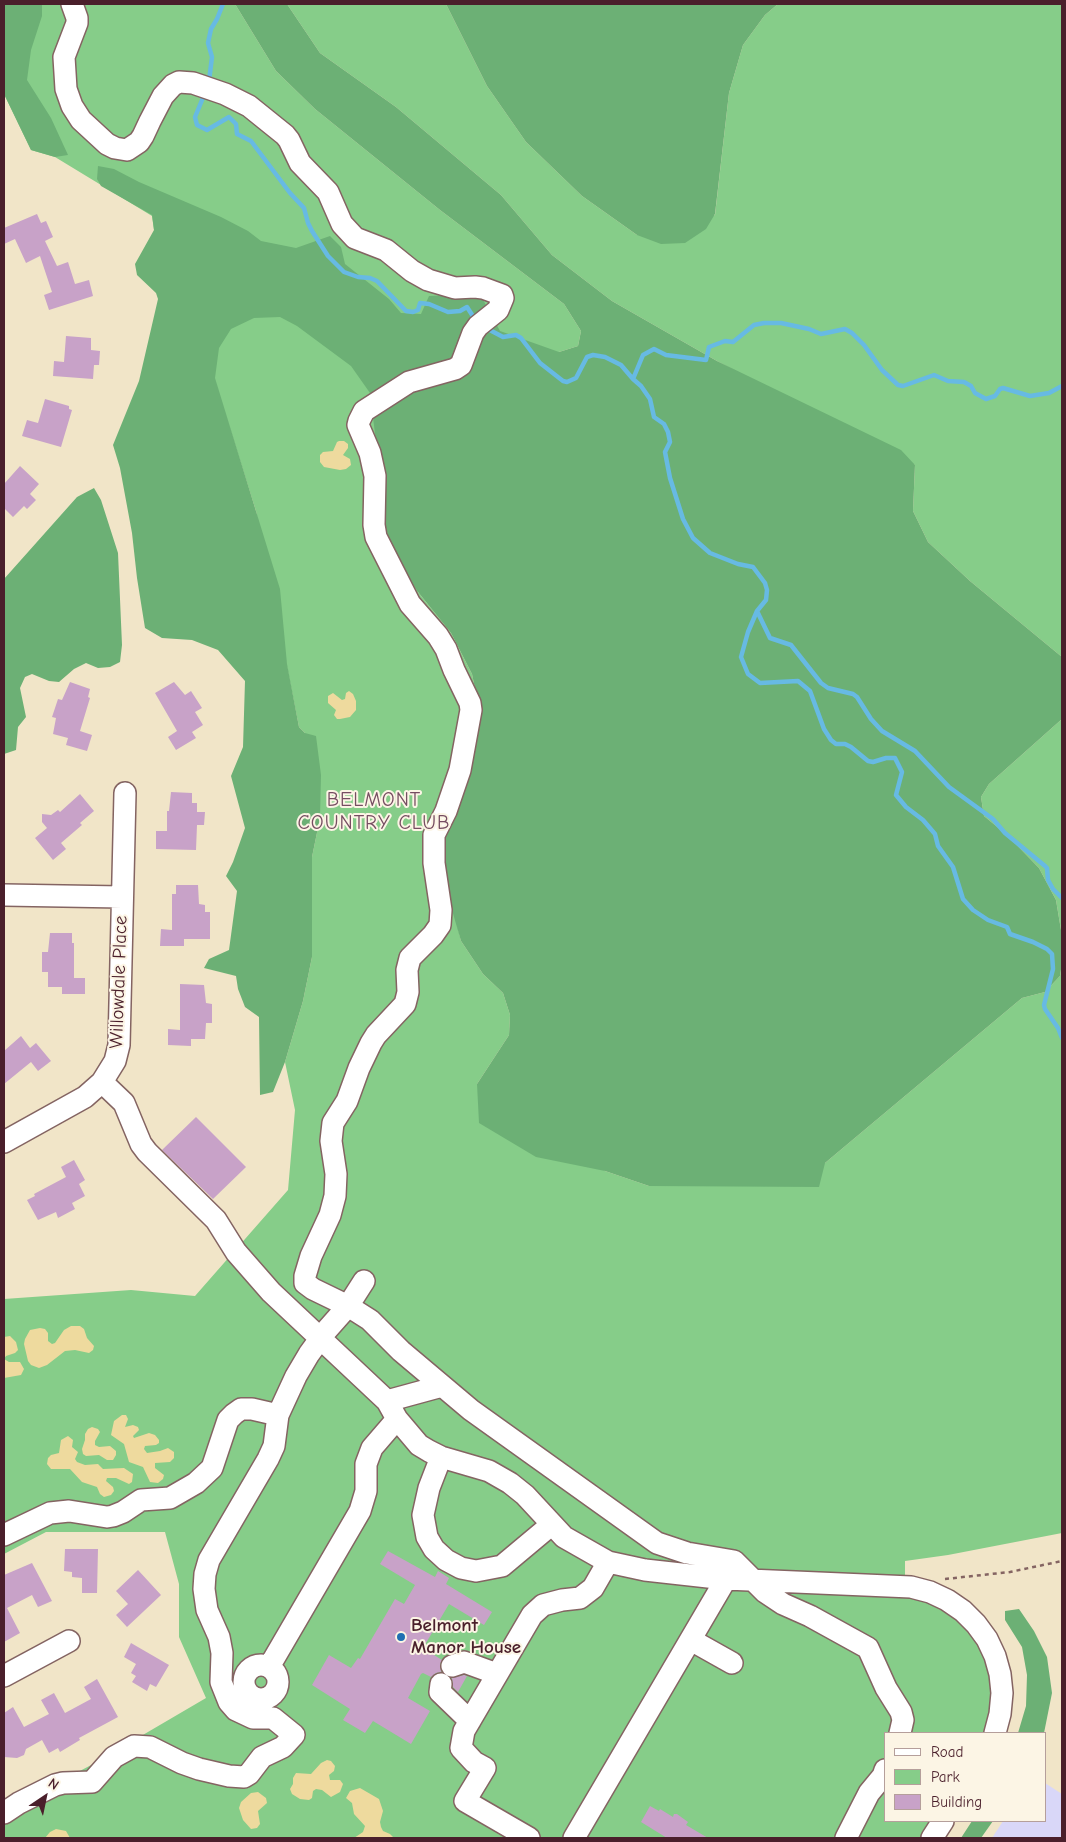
<!DOCTYPE html>
<style>
body{margin:0}
#map{position:relative;width:1066px;height:1842px;overflow:hidden;background:#f1e5c8;font-family:"Comic Neue",sans-serif}
canvas{display:block}
.frame{position:absolute;inset:0;border:5px solid #4a1f2b;pointer-events:none}
.legend{position:absolute;left:884px;top:1732px;width:162px;height:90px;box-sizing:border-box;background:#fcf5e5;border:1px solid #b59f9b;margin:0;padding:6px 9px;list-style:none;font-size:15px;color:#4a1f2b}
.legend li{display:flex;align-items:center;gap:10px;height:25px}
.legend b{width:25px;border:1px solid #b59f9b}
.north{position:absolute;left:20px;top:1772px;width:50px;height:50px;-webkit-text-stroke:4px #fcf5e5;paint-order:stroke;rotate:34deg;font-size:14px;font-weight:700;line-height:20px;text-align:center;color:#4a1f2b}
.north::after{content:'';display:block;margin:auto;width:18px;height:22px;background:#4a1f2b;clip-path:polygon(50% 0,100% 100%,50% 72%,0 100%)}
</style>
<div id="map">
<canvas width="1066" height="1842"></canvas>
<div class="frame"></div>
<ul class="legend">
<li><b style="height:6px;background:#fff"></b>Road</li>
<li><b style="height:14px;background:#86cd89"></b>Park</li>
<li><b style="height:14px;background:#c8a2c8"></b>Building</li>
</ul>
<div class="north">N</div>
</div>
<script>
const ctx = document.querySelector('canvas').getContext('2d');
ctx.lineJoin = 'round';
function paint(path, color) { ctx.fillStyle = color; ctx.fill(path, 'evenodd'); }
const toPath = rows => new Path2D(rows.map(r => 'M' + r).join(''));
function trace(path, color, width, dash) { ctx.strokeStyle = color; ctx.lineWidth = width; ctx.lineCap = dash ? 'butt' : 'round'; ctx.setLineDash(dash || []); ctx.stroke(path); }
function drawText(font, color, halo, rows, align = 'center') {
  ctx.font = font + ' "Comic Neue",sans-serif'; ctx.lineWidth = 4; ctx.setLineDash([]); ctx.textBaseline = 'middle'; ctx.strokeStyle = halo; ctx.fillStyle = color; for (const [text, x, y, turn = 0] of rows) {
    ctx.save(); ctx.translate(x, y); ctx.rotate((+turn || 0) * Math.PI / 180); ctx.textAlign = isNaN(turn) ? turn : align; if (halo) ctx.strokeText(text, 0, 0); ctx.fillText(text, 0, 0); ctx.restore();
  }
}
const built = toPath([
 [1045,1783,1062,1794,1062,1838,992,1838,1003,1821,1045,1821]
]);
const green = toPath([
 [4,4,235,4,276,71,315,109,440,210,564,304,581,331,578,346,559,352,418,592,451,633,472,674,480,713,455,916,461,941,483,974,503,993,510,1015,509,1035,477,1084,605,1171,649,1186,825,1163,1022,998,1045,992,1060,976,1062,963,1062,1533,948,1555,905,1561,905,1577,925,1598,964,1622,987,1653,994,1699,985,1733,885,1733,885,1821,933,1821,922,1838,4,1838,4,1811,95,1763,206,1698,179,1637,179,1584,165,1532,46,1532,4,1554,4,1299,131,1290,195,1296,288,1190,295,1110,285,1062,303,1001,312,957,312,857,320,818,305,733,299,727,256,511,214,378,154,230,152,216,55,157,31,150,4,94],
 [287,4,446,4,487,86,526,142,582,196,637,235,715,215,729,93,743,45,765,15,778,4,1062,4,1062,657,970,581,928,542,913,511,915,465,717,361,612,301,552,255,501,195,396,107,320,53],
 [1062,719,1062,936,1056,900,1039,868,1007,835,984,816,981,797,989,784]
]);
const forest = toPath([
 [4,4,42,4,42,16,31,50,27,80,51,118,68,155,55,157,31,150,4,94],
 [235,4,287,4,320,53,396,107,501,195,552,255,612,301,717,361,901,450,915,465,913,511,928,542,970,581,1062,657,1062,719,989,784,981,797,984,816,1007,835,1039,868,1056,900,1062,936,1062,963,1060,976,1045,992,1022,998,825,1163,819,1187,649,1186,605,1171,536,1157,479,1123,477,1084,509,1035,510,1015,503,993,483,974,461,941,443,879,443,852,448,824,480,713,472,674,451,633,418,592,395,557,382,516,377,450,370,393,351,366,297,326,280,317,254,318,231,329,219,348,215,378,280,589,287,664,299,727,305,733,316,736,321,775,320,818,312,857,312,957,303,1001,285,1062,273,1092,260,1095,259,1017,245,1007,238,989,236,976,204,968,209,959,229,950,237,891,226,876,233,862,245,828,231,776,243,747,245,681,218,650,192,640,162,638,145,628,137,578,132,533,120,468,113,445,139,381,158,299,156,293,137,275,135,264,154,230,152,215,101,186,97,179,98,166,114,169,139,182,221,217,248,231,261,241,296,248,330,236,341,247,345,264,389,299,401,313,421,314,429,296,480,294,500,331,559,352,578,346,581,331,564,304,440,210,315,109,276,71],
 [446,4,778,4,765,15,743,45,729,93,715,214,706,229,685,243,661,244,637,235,582,196,526,142,487,86],
 [94,488,101,500,118,553,122,645,120,662,110,667,98,668,86,663,74,669,59,682,49,681,32,674,25,677,20,688,26,717,18,727,16,750,4,754,4,579,77,497],
 [1019,1609,1034,1631,1047,1657,1052,1693,1044,1733,1018,1733,1026,1706,1027,1675,1022,1647,1005,1620,1005,1611],
 [972,1821,993,1821,981,1838,961,1838]
]);
const sand = toPath([
 [339,441,344,441,348,444,348,448,343,455,350,459,351,465,346,469,340,470,324,467,320,462,320,455,323,452,333,451,337,442],
 [349,691,353,694,356,701,356,710,350,717,340,719,337,719,334,715,336,710,328,703,328,696,333,693,342,700,345,699,346,693],
 [71,1326,80,1326,84,1329,87,1338,94,1346,93,1350,89,1353,75,1350,65,1351,47,1365,39,1368,31,1365,28,1361,24,1344,25,1339,30,1330,40,1328,45,1329,48,1333,48,1341,52,1344,55,1343,64,1330],
 [10,1336,16,1342,18,1350,15,1353,6,1356,4,1359,4,1337],
 [4,1359,9,1362,20,1362,24,1369,21,1375,4,1378],
 [122,1415,126,1415,128,1419,125,1427,133,1425,138,1427,139,1430,133,1436,134,1438,149,1433,155,1435,159,1440,159,1443,156,1445,145,1446,144,1449,147,1453,160,1451,168,1448,174,1452,174,1458,170,1462,155,1463,155,1468,164,1475,163,1479,158,1483,150,1482,143,1467,129,1462,124,1444,111,1435,114,1421],
 [92,1427,98,1429,100,1432,95,1441,95,1445,99,1447,110,1446,116,1451,116,1455,113,1460,107,1460,99,1455,86,1456,83,1454,82,1449,85,1440,85,1434,88,1429],
 [68,1436,73,1440,72,1447,78,1452,75,1459,77,1462,85,1465,98,1464,103,1469,124,1468,133,1474,132,1482,129,1484,116,1478,107,1478,106,1481,113,1487,114,1491,111,1495,104,1497,100,1494,97,1487,82,1482,70,1469,51,1469,47,1464,48,1458,51,1455,59,1453,61,1440],
 [327,1760,331,1761,335,1766,334,1771,329,1775,330,1780,340,1780,343,1784,340,1792,331,1797,322,1790,316,1789,313,1791,312,1798,309,1800,300,1799,292,1794,290,1789,293,1784,293,1778,296,1773,311,1774,321,1763],
 [360,1788,379,1799,383,1811,380,1822,381,1827,383,1831,390,1834,394,1838,354,1838,363,1832,365,1826,354,1814,352,1803,346,1798,350,1791],
 [258,1792,266,1798,267,1803,258,1811,260,1824,257,1828,251,1829,243,1820,239,1808,241,1802,251,1793],
 [56,1829,66,1831,70,1838,45,1838,50,1832]
]);
const stream = toPath([
 [209,81,212,57,208,43,211,29,217,19,223,4],
 [205,93,195,117,197,125,207,130,229,117,236,124,237,134,251,141,290,193,304,208,308,223,312,231,328,256,344,272,358,277,370,278,377,281,406,311,413,312,418,310,420,303,429,304,448,312,460,311,467,307,476,321],
 [484,327,503,337,516,335,521,338,540,363,563,381,567,382,576,378,587,357,593,355,605,357,621,365,633,379,641,386,650,399,654,417,664,424,668,432,670,442,665,452,670,478,683,519,693,538,710,553,738,564,753,567,765,583,767,590,766,600,757,611,748,632,741,657,748,674,760,683,798,681,810,691,824,729,831,740,836,744,845,744,851,747,868,761,873,762,886,758,895,758,902,772,896,795,906,807,923,820,935,834,938,846,953,867,963,899,973,910,988,920,1007,927,1010,934,1033,942,1047,949,1052,954,1053,969,1044,1005,1045,1009,1058,1028,1062,1038],
 [633,379,643,355,654,349,666,355,706,360,709,347,725,341,733,342,754,325,764,323,781,323,809,329,821,334,845,329,852,333,864,345,882,370,898,385,903,386,934,375,948,381,964,382,971,386,975,393,986,399,995,396,1000,389,1003,388,1030,396,1049,393,1062,386],
 [757,611,770,638,791,645,821,683,828,688,853,694,857,697,871,719,882,731,915,751,949,787,993,819,1005,833,1045,866,1047,868,1048,880,1053,889,1062,898]
]);
const building = toPath([
 [37,214,41,223,46,221,53,237,45,241,57,266,68,262,75,284,89,280,93,296,49,310,44,295,52,292,40,256,26,263,15,239,4,244,4,228],
 [66,336,91,338,91,350,100,351,99,365,94,365,93,379,53,376,54,361,64,362],
 [45,399,69,406,69,409,72,410,61,447,22,436,27,420,38,423],
 [20,466,39,484,30,494,36,500,27,509,24,506,13,517,4,508,4,484],
 [70,682,90,689,88,697,90,698,80,731,92,735,87,751,66,745,68,738,53,734,56,718,52,717,58,699,62,700],
 [174,682,185,695,191,691,202,708,195,712,203,725,192,732,196,738,176,750,168,737,177,731,155,693],
 [171,792,192,793,192,803,197,803,197,812,205,812,204,825,197,825,196,850,156,849,156,831,167,831,167,811,169,811],
 [80,794,94,811,80,823,82,825,61,843,66,849,53,860,35,838,47,828,42,822,42,814,51,815,58,810,60,812],
 [176,885,198,885,199,904,205,905,205,912,210,912,210,939,184,939,184,946,160,946,161,929,172,930,172,894,176,894],
 [50,933,72,933,72,943,74,943,74,978,85,978,85,994,62,994,62,987,48,987,48,972,42,972,42,952,48,952],
 [180,984,204,985,206,1003,212,1004,212,1023,206,1023,205,1039,191,1039,191,1046,168,1045,168,1029,180,1030],
 [21,1036,30,1048,36,1043,51,1061,38,1071,31,1062,4,1084,4,1051],
 [196,1117,246,1167,213,1199,162,1150],
 [74,1160,85,1180,79,1184,85,1196,72,1203,75,1209,58,1218,56,1212,38,1220,27,1200,35,1196,34,1194,66,1177,61,1167],
 [65,1549,98,1549,97,1593,82,1593,82,1578,72,1577,72,1572,64,1571],
 [388,1551,435,1577,438,1571,449,1578,446,1584,492,1612,484,1625,449,1604,423,1648,442,1660,440,1664,441,1672,436,1673,431,1677,423,1673,421,1674,408,1698,430,1711,411,1744,373,1721,365,1733,343,1720,350,1709,312,1685,329,1655,351,1668,358,1658,360,1659,395,1599,404,1604,415,1585,380,1564],
 [32,1563,52,1601,38,1607,32,1595,7,1608,20,1633,4,1642,4,1575],
 [138,1570,161,1595,127,1627,116,1615,128,1604,116,1591],
 [131,1643,169,1665,156,1687,150,1684,147,1691,132,1682,136,1676,131,1673,136,1664,124,1657],
 [464,1675,467,1676,458,1692,453,1687,452,1678],
 [97,1679,118,1717,79,1738,80,1740,60,1752,58,1748,49,1753,42,1740,26,1749,24,1755,17,1758,4,1757,4,1713,13,1707,24,1727,49,1714,41,1700,54,1693,65,1713,91,1699,84,1687],
 [650,1806,659,1811,660,1809,673,1817,674,1814,677,1814,688,1822,686,1825,708,1838,667,1838,641,1822]
]);
const path = toPath([
 [945,1579,1010,1572,1062,1561]
]);
const minor = toPath([
 [4,895,122,897],
 [102,1082,124,1103,141,1144,147,1152,216,1220,236,1252,271,1292,387,1401,397,1419],
 [4,1142,85,1097,102,1082,115,1061,119,1045,125,793],
 [364,1281,348,1306,370,1320,401,1351,471,1410,657,1543,687,1553,734,1561,765,1592,783,1604,810,1616,868,1648,886,1688,901,1712,903,1720,900,1733],
 [387,1401,442,1386],
 [441,1457,429,1488,423,1515,427,1537,434,1549,446,1560,461,1568,476,1571,502,1566,551,1525],
 [4,1535,50,1513,69,1511,107,1517,113,1516,123,1512,141,1500,170,1498,196,1483,212,1468,228,1420,234,1414,241,1409,252,1409,278,1415,296,1376,309,1354,325,1332,348,1306,313,1289,305,1283,305,1276,311,1256,330,1215,335,1196,336,1174,331,1141,333,1123,347,1101,359,1068,371,1043,376,1035,405,1004,408,992,407,970,410,958,433,935,440,925,441,910,434,863,434,835,446,811,460,770,471,710,470,703,454,670,446,649,438,636,410,604,376,537,374,525,375,476,370,453,358,425,359,421,364,411,409,382,455,369,461,365,473,333,478,326,498,310,503,298,502,295,483,288,475,287,455,288,428,280,412,271,386,250,355,238,342,224,328,192,300,163,289,140,285,135,249,106,225,94,193,83,179,82,173,85,163,96,150,121,143,136,139,142,127,150,115,148,107,144,81,120,72,106,66,89,64,57,77,23,77,18,72,4],
 [691,1640,732,1663],
 '244 1682a17 17 0 1 1 34 0a17 17 0 1 1-34 0Z',
 [452,1666,464,1662,497,1674],
 [269,1667,360,1511,366,1491,366,1464,372,1448,397,1419,419,1445,429,1451,441,1457,489,1471,510,1483,525,1495,564,1537,608,1562,645,1570,726,1579,911,1587,930,1592,947,1600,963,1611,976,1624,987,1639,995,1656,1000,1674,1002,1693,1000,1714,995,1733],
 [4,1676,69,1641],
 [441,1684,440,1692,470,1721],
 [4,1813,19,1803,55,1785,63,1783,92,1782,114,1757,134,1746,150,1747,182,1763,199,1769,229,1776,244,1777,249,1774,262,1757,283,1747,294,1735,273,1718,253,1718,236,1710,229,1702,221,1682,222,1653,219,1637,207,1610,204,1589,205,1574,209,1560,268,1459,274,1446,278,1415],
 [529,1838,465,1801,485,1768,474,1762,461,1748,464,1731,532,1615,543,1605,562,1600,580,1598,593,1588,608,1562],
 [574,1838,726,1579],
 [846,1838,869,1793,883,1776,885,1770],
 [932,1838,943,1821]
]);
const markers = [
 [401,1637,5,"#1f6fb2"]
];
const streetNames = [
 ["Willowdale Place",119,982,-88]
];
const poiNames = [
 ["Belmont",411,1626],
 ["Manor House",411,1648]
];
const neighbourhoodNames = [
 ["BELMONT",374,800],
 ["COUNTRY CLUB",374,823]
];
paint(built, '#d9d7f8');
paint(green, '#86cd89');
paint(forest, '#6cb075');
paint(sand, '#eeda9e');
trace(stream, '#67bae3', 4.5);
paint(building, '#c8a2c8');
trace(minor, '#846462', 24);
trace(path, '#846462', 2.5, [4, 4]);
trace(minor, '#fff', 21);
for (const [x, y, r, color] of markers) { const dot = new Path2D(); dot.arc(x, y, r, 0, 2 * Math.PI); ctx.fillStyle = color; ctx.fill(dot); trace(dot, '#fcf5e5', 2); }
drawText('19px', '#4a1f2b', '#fcf5e5', streetNames);
drawText('bold 19px', '#4a1f2b', '#fcf5e5', poiNames, 'left');
ctx.letterSpacing = '1px';
drawText('20px', '#764d62', '#fcf5e5', neighbourhoodNames);
ctx.letterSpacing = '0px';
</script>
